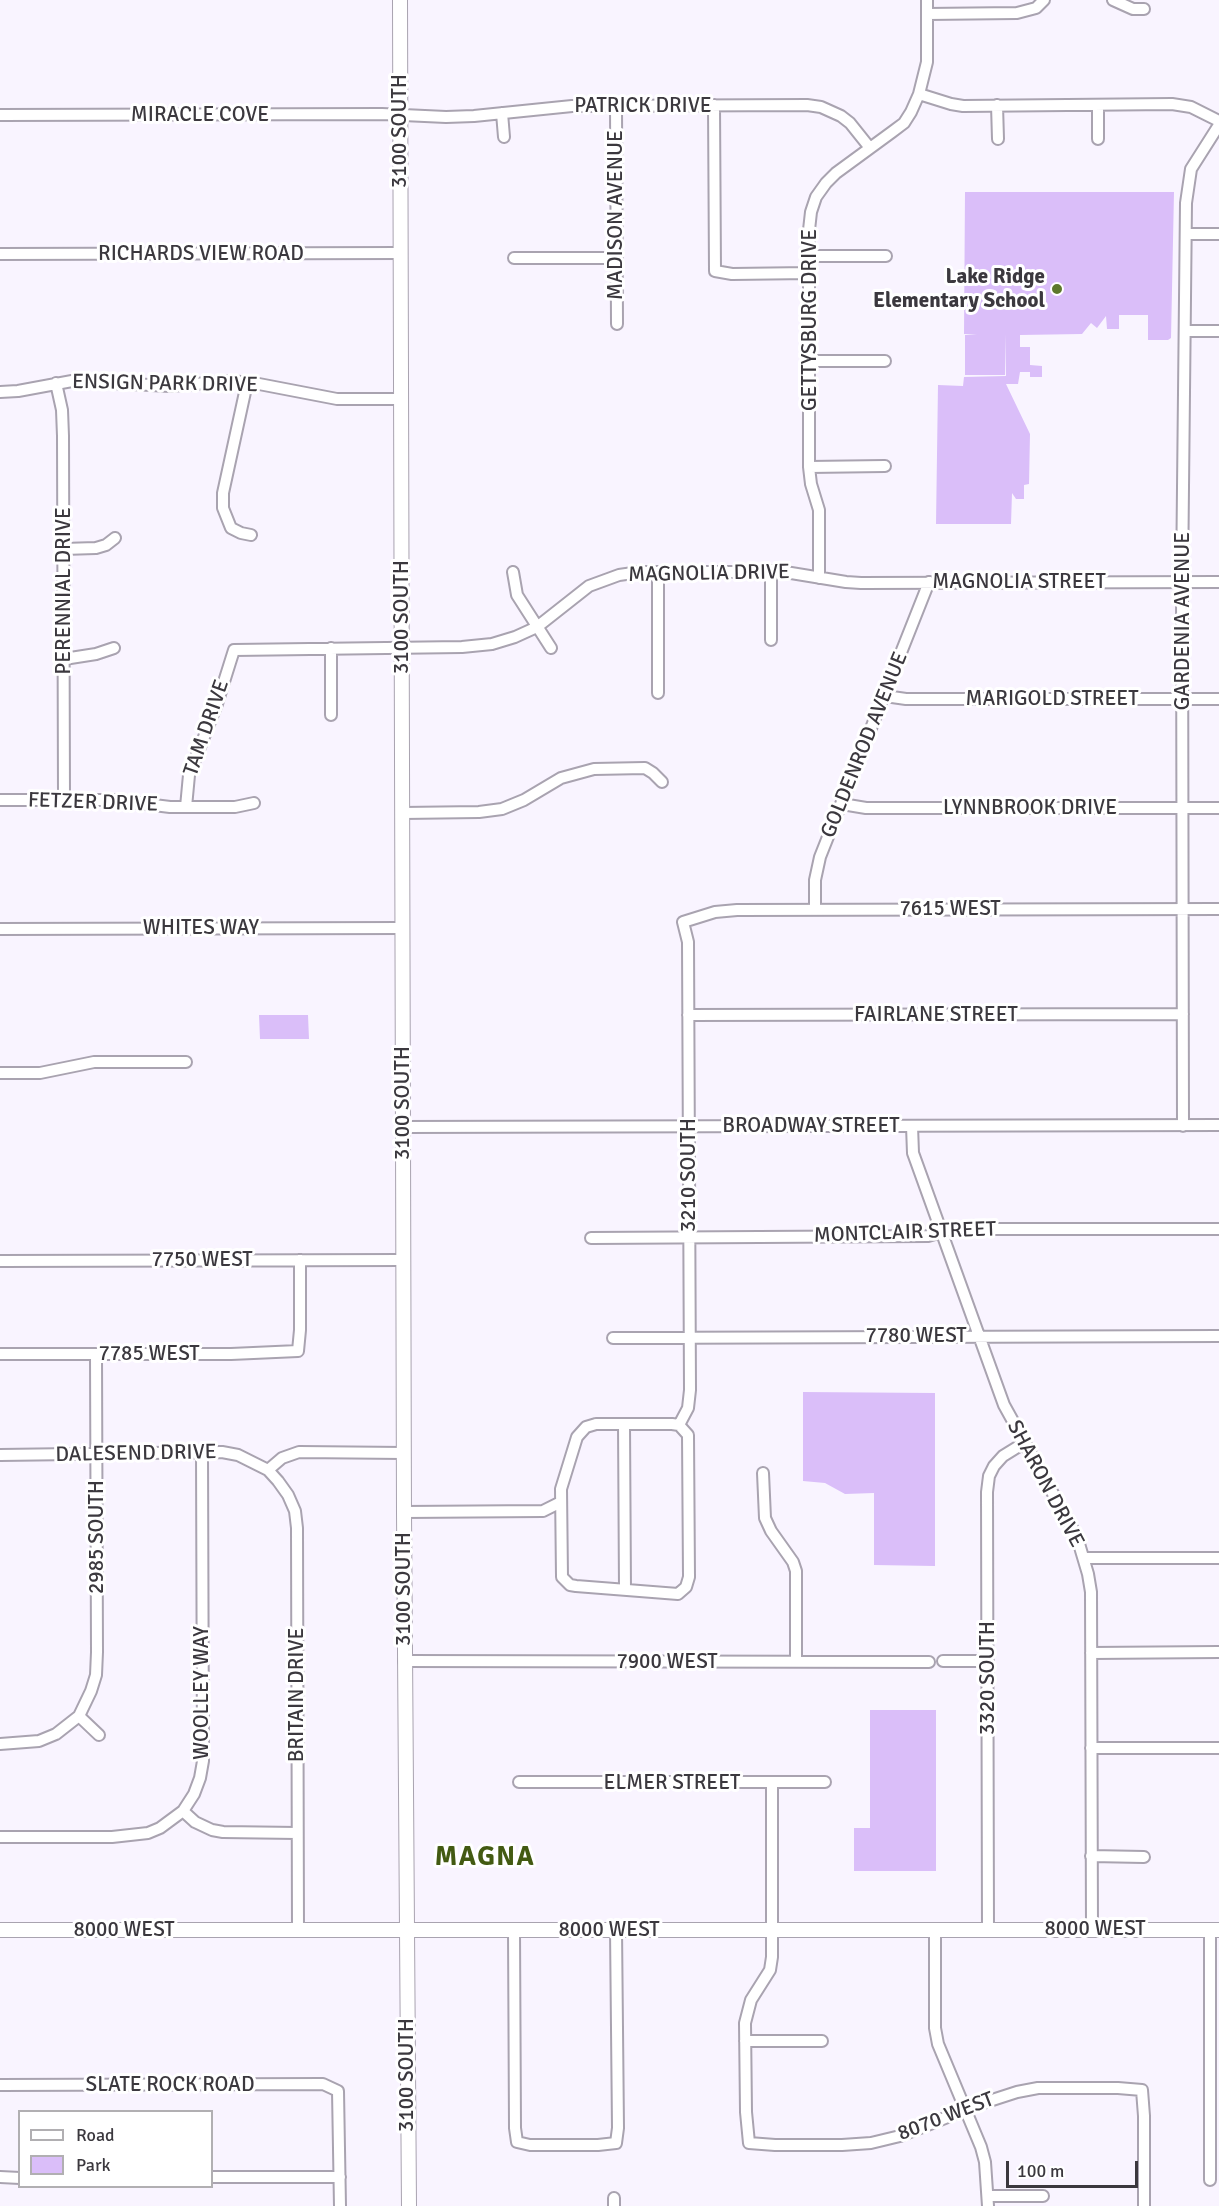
<!DOCTYPE html>
<style>
body{margin:0}
#map{position:relative;width:1219px;height:2206px;overflow:hidden;background:#f9f4ff;font-family:Signika,sans-serif}
canvas{display:block}
.legend{position:absolute;left:18px;top:2110px;width:195px;height:78px;box-sizing:border-box;background:#fff;border:2px solid #b1afb2;margin:0;padding:8px 10px;list-style:none;font-size:18px;color:#3b383e}
.legend li{display:flex;align-items:center;gap:12px;height:30px}
.legend b{width:30px;border:2px solid #b1afb2}
.scale{position:absolute;left:1006px;top:2161px;width:132px;height:27px;box-sizing:border-box;border:3px solid #3b383e;border-top:0;padding-left:8px;font-size:18px;line-height:21px;white-space:nowrap;color:#3b383e;-webkit-text-stroke:4px #fff;paint-order:stroke}
</style>
<div id="map">
<canvas width="1219" height="2206"></canvas>
<ul class="legend">
<li><b style="height:8px;background:#fff"></b>Road</li>
<li><b style="height:16px;background:#dabef9"></b>Park</li>
</ul>
<div class="scale">100 m</div>
</div>
<script>
const ctx = document.querySelector('canvas').getContext('2d');
ctx.lineJoin = 'round';
function paint(path, color) { ctx.fillStyle = color; ctx.fill(path, 'evenodd'); }
const toPath = rows => new Path2D(rows.map(r => 'M' + r).join(''));
function trace(path, color, width, dash) { ctx.strokeStyle = color; ctx.lineWidth = width; ctx.lineCap = dash ? 'butt' : 'round'; ctx.setLineDash(dash || []); ctx.stroke(path); }
function drawText(font, color, halo, rows, align = 'center') {
  ctx.font = font + ' Signika,sans-serif'; ctx.lineWidth = 6; ctx.setLineDash([]); ctx.textBaseline = 'middle'; ctx.strokeStyle = halo; ctx.fillStyle = color; for (const [text, x, y, turn = 0] of rows) {
    ctx.save(); ctx.translate(x, y); ctx.rotate((+turn || 0) * Math.PI / 180); ctx.textAlign = isNaN(turn) ? turn : align; if (halo) ctx.strokeText(text, 0, 0); ctx.fillText(text, 0, 0); ctx.restore();
  }
}
const green = toPath([
 [965,192,1174,192,1171,338,1168,340,1148,340,1148,315,1119,315,1119,329,1107,329,1106,316,1097,328,1091,323,1082,334,1020,335,1020,347,1030,347,1030,365,1042,366,1042,377,1030,377,1030,372,1020,372,1018,384,1006,384,1030,434,1029,484,1024,485,1024,499,1016,499,1012,493,1011,524,936,524,938,385,963,386,964,377,1006,376,1006,334,1005,375,965,375,965,335,977,334,964,334],
 [259,1015,308,1015,309,1039,260,1039],
 [803,1392,935,1393,935,1566,874,1565,874,1493,845,1494,825,1483,803,1481],
 [870,1710,936,1710,936,1871,854,1871,854,1828,870,1828]
]);
const minor = toPath([
 [1113,0,1133,9,1144,9],
 [927,14,1017,13,1036,8,1044,0],
 [919,94,951,104,963,106,1172,104,1191,107,1219,121],
 [714,105,715,271,732,274,809,273],
 [997,105,998,139],
 [1098,105,1098,139],
 [616,106,617,324],
 [502,113,504,137],
 [0,115,382,114,446,117,474,116,572,106,807,105,821,107,841,116,850,123,870,148],
 [1186,234,1219,234],
 [0,254,401,253],
 [809,256,886,256],
 [514,258,616,258],
 [1185,331,1219,331],
 [809,361,885,361],
 [56,383,62,410,63,436,64,800],
 [247,383,223,493,223,508,231,528,241,533,251,535],
 [0,392,18,391,72,381,170,386,231,381,259,384,337,399,401,399],
 [809,467,885,466],
 [63,549,96,548,106,545,115,538],
 [513,572,517,595,551,648],
 [658,572,658,693],
 [819,578,819,510,811,484,809,467,809,230,811,212,816,197,826,183,836,173,892,132,904,123,911,112,919,94,927,62,927,0],
 [771,640,771,571],
 [331,648,331,715],
 [64,659,96,654,114,648],
 [885,696,906,699,1219,699],
 [0,800,114,800,170,807,235,807,254,803],
 [842,804,866,808,1219,808],
 [186,807,189,775,217,704,234,650,462,647,492,644,515,637,537,627,589,586,619,575,640,572,785,572,846,582,861,583,1219,582],
 [403,813,479,812,502,809,524,800,561,778,594,769,645,768,653,773,662,782],
 [815,910,815,880,820,857,929,582],
 [0,929,403,928],
 [688,1015,1183,1014],
 [0,1073,40,1073,94,1062,186,1062],
 [912,1126,913,1153,917,1164,1004,1405,1077,1537,1088,1574,1091,1592,1092,1929],
 [1183,1126,1182,582,1186,203,1191,169,1219,125],
 [403,1127,1219,1125],
 [591,1238,928,1236,952,1229,1219,1229],
 [0,1261,403,1260],
 [613,1338,1219,1336],
 [0,1354,231,1354,298,1351,300,1330,300,1260],
 [596,1424,672,1424,679,1425,688,1435,689,1577,686,1587,678,1594,576,1586,570,1585,562,1577,561,1489,577,1437,586,1427,596,1424],
 [624,1424,625,1590],
 [679,1425,688,1408,690,1390,688,942,683,922,715,912,737,910,1219,909],
 [0,1455,222,1452,238,1455,268,1470,278,1481,288,1495,295,1511,297,1528,298,1929],
 [268,1470,282,1458,299,1452,404,1453],
 [763,1473,765,1518,771,1531,793,1562,796,1571,796,1661],
 [404,1512,543,1511,561,1502],
 [1084,1558,1219,1558],
 [1091,1653,1219,1652],
 [404,1661,929,1662],
 [943,1661,988,1661],
 [79,1716,99,1735],
 [0,1744,39,1741,56,1734,79,1716,91,1691,96,1675,97,1652,96,1354],
 [1091,1748,1219,1748],
 [519,1782,825,1782],
 [772,1783,772,1957,770,1970,751,2000,745,2023,746,2112,749,2143,775,2145,842,2145,871,2143,900,2136,980,2104,1017,2092,1038,2088,1118,2088,1142,2090,1144,2116,1144,2206],
 [183,1811,195,1822,212,1830,223,1832,297,1833],
 [0,1837,112,1837,148,1833,160,1828,183,1811,194,1794,200,1778,203,1761,202,1452],
 [1091,1856,1144,1857],
 [935,1929,935,2028,938,2044,981,2147,985,2162,988,2206],
 [988,1929,987,1492,989,1476,994,1466,1003,1456,1024,1443],
 [514,1930,515,2128,517,2142,530,2145,598,2145,616,2143,618,2128,616,1929],
 [1210,1930,1210,2180],
 [745,2041,822,2041],
 [0,2085,323,2084,338,2091,340,2206],
 [0,2177,20,2178],
 [212,2177,340,2177],
 [988,2196,1043,2196],
 [614,2198,614,2206]
]);
const tertiary = toPath([
 [400,0,404,1512,409,2206],
 [0,1930,1219,1930]
]);
const markers = [
 [1057,289,6,"#5d782c"]
];
const streetNames = [
 ["PATRICK DRIVE",643,106],
 ["MIRACLE COVE",200,115],
 ["3100 SOUTH",400,131,-90],
 ["MADISON AVENUE",616,215,-90],
 ["RICHARDS VIEW ROAD",201,254],
 ["GETTYSBURG DRIVE",810,320,-90],
 ["ENSIGN PARK DRIVE",165,384,1],
 ["MAGNOLIA DRIVE",709,574,-1],
 ["MAGNOLIA STREET",1019,582],
 ["PERENNIAL DRIVE",64,591,-90],
 ["3100 SOUTH",402,617,-90],
 ["GARDENIA AVENUE",1183,621,-90],
 ["MARIGOLD STREET",1052,699],
 ["TAM DRIVE",207,728,-71],
 ["GOLDENROD AVENUE",865,745,-68],
 ["FETZER DRIVE",93,803,2],
 ["LYNNBROOK DRIVE",1030,808],
 ["7615 WEST",950,909],
 ["WHITES WAY",201,928],
 ["FAIRLANE STREET",936,1015],
 ["3100 SOUTH",403,1103,-90],
 ["BROADWAY STREET",811,1126],
 ["3210 SOUTH",689,1175,-90],
 ["MONTCLAIR STREET",905,1233,-2],
 ["7750 WEST",202,1260],
 ["7780 WEST",916,1336],
 ["7785 WEST",149,1354],
 ["DALESEND DRIVE",136,1454,-1],
 ["SHARON DRIVE",1045,1484,62],
 ["2985 SOUTH",97,1537,-90],
 ["3100 SOUTH",404,1589,-90],
 ["7900 WEST",667,1662],
 ["3320 SOUTH",988,1678,-90],
 ["WOOLLEY WAY",202,1693,-90],
 ["BRITAIN DRIVE",297,1695,-90],
 ["ELMER STREET",672,1783],
 ["8000 WEST",1095,1929],
 ["8000 WEST",124,1930],
 ["8000 WEST",609,1930],
 ["3100 SOUTH",407,2075,-90],
 ["SLATE ROCK ROAD",170,2085],
 ["8070 WEST",946,2117,-21]
];
const poiNames = [
 ["Lake Ridge",1045,277],
 ["Elementary School",1045,301]
];
const districtNames = [
 ["MAGNA",485,1858]
];
paint(green, '#dabef9');
trace(minor, '#a9a3b0', 14);
trace(tertiary, '#a9a3b0', 16);
trace(minor, '#fff', 10);
trace(tertiary, '#fff', 14);
for (const [x, y, r, color] of markers) { const dot = new Path2D(); dot.arc(x, y, r, 0, 2 * Math.PI); ctx.fillStyle = color; ctx.fill(dot); trace(dot, '#fff', 2); }
drawText('21px', '#3b383e', '#fff', streetNames);
drawText('bold 21px', '#3b383e', '#fff', poiNames, 'right');
ctx.letterSpacing = '1.5px';
drawText('bold 27px', '#435a12', '#fff', districtNames);
ctx.letterSpacing = '0px';
</script>
